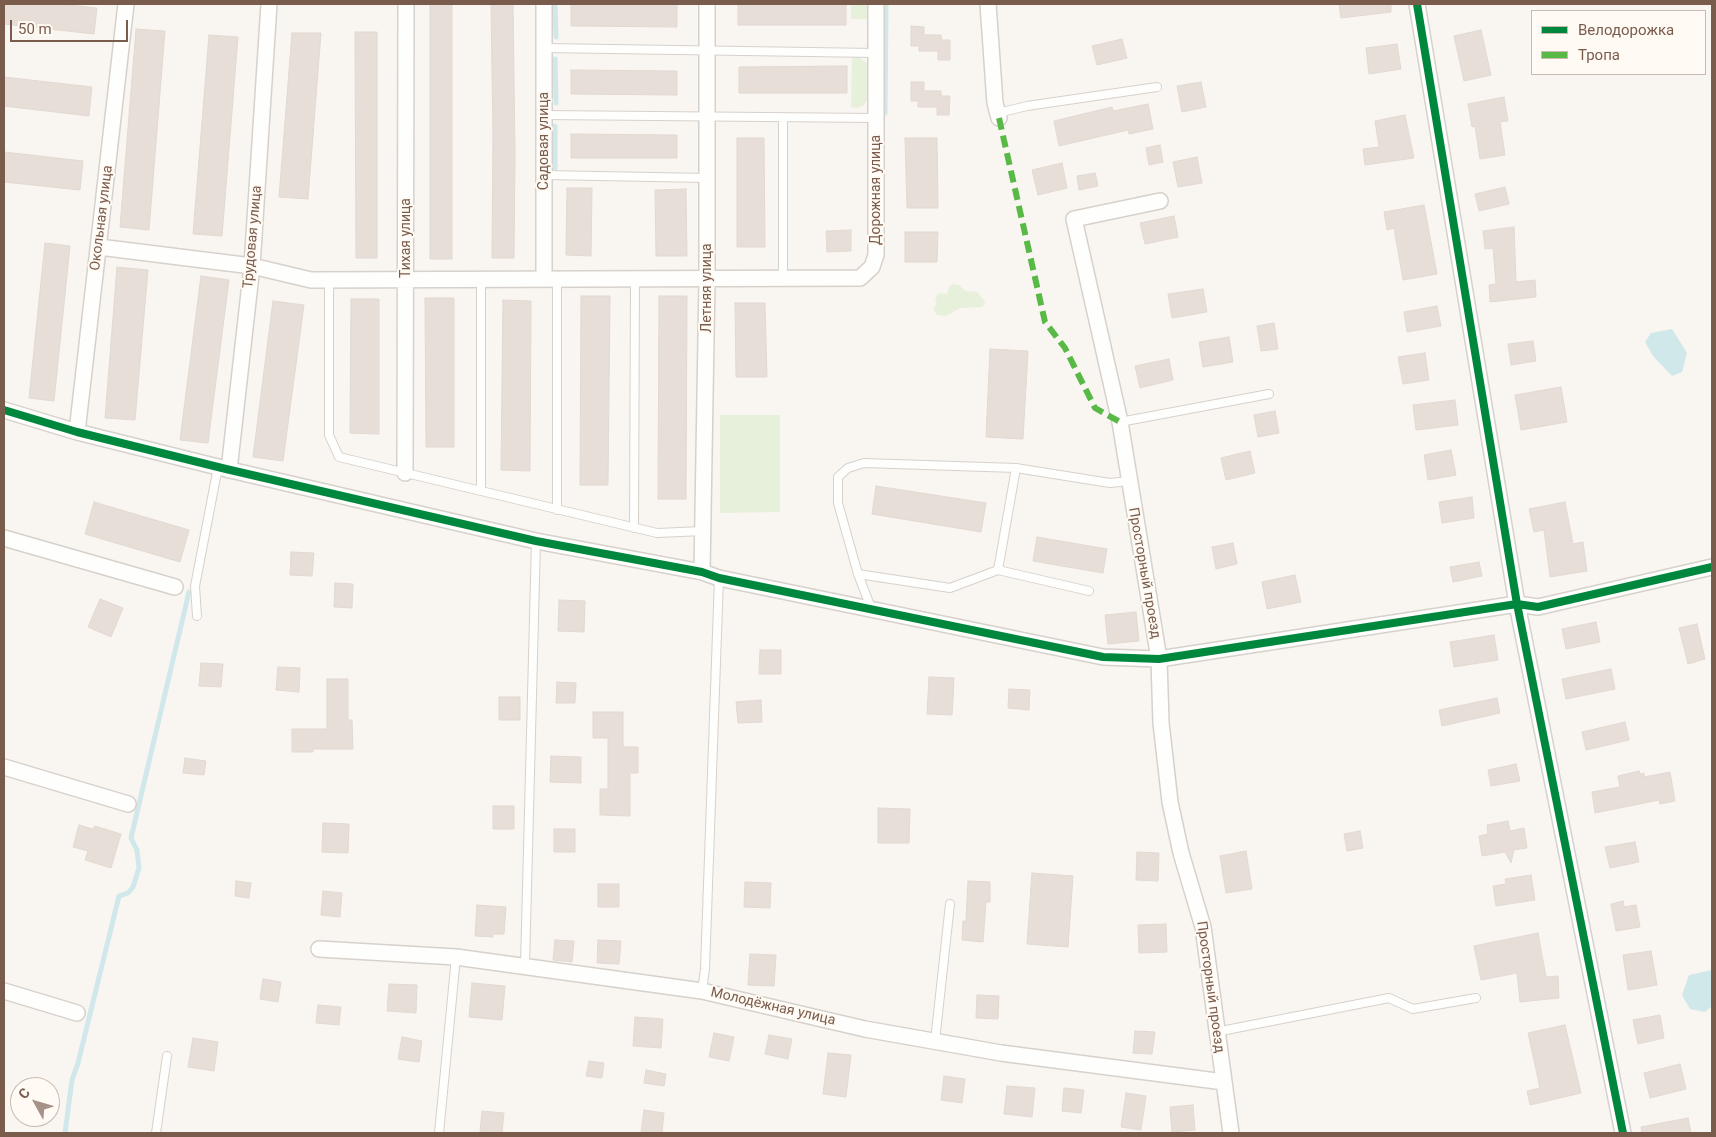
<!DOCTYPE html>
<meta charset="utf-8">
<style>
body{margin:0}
#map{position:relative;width:1716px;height:1137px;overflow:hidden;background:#f9f5f0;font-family:Roboto,sans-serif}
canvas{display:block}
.frame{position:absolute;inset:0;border:5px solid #7a5c4d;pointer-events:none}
.legend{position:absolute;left:1531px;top:10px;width:175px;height:65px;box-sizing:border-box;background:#fffaf3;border:1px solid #cabbb1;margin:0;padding:6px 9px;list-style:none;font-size:15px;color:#7a5c4d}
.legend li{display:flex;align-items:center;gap:10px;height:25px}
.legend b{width:25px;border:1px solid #cabbb1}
.north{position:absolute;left:10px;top:1077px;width:50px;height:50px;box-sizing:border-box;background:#fffaf3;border:1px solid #cabbb1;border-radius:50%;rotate:309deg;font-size:14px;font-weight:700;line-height:20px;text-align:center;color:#7a5c4d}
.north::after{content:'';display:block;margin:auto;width:18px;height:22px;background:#a69286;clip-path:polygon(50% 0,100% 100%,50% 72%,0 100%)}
.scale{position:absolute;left:10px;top:20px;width:118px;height:22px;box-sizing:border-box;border:2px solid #7a5c4d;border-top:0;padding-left:6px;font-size:15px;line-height:18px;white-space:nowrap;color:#7a5c4d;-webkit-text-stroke:4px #fffaf3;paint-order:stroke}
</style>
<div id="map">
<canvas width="1716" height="1137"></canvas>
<div class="frame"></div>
<ul class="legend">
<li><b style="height:6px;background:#00873e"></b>Велодорожка</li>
<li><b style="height:6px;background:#58b947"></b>Тропа</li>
</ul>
<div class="north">С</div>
<div class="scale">50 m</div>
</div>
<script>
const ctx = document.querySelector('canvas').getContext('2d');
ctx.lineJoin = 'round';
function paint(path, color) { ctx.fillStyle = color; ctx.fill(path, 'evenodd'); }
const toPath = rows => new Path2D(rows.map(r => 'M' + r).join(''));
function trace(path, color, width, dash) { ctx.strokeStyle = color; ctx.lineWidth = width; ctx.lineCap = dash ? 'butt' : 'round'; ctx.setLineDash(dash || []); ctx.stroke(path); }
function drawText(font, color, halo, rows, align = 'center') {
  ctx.font = font + ' Roboto,sans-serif'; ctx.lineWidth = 4; ctx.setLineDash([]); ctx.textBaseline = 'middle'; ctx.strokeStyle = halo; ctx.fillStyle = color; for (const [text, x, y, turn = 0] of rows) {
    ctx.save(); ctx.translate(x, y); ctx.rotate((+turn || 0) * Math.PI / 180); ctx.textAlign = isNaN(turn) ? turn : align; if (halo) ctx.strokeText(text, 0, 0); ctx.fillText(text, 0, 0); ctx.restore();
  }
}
const green = toPath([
 [851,4,867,4,867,19,851,19],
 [852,58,860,58,869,65,869,96,864,105,858,108,851,107],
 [953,284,959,285,965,291,977,292,985,302,984,305,982,307,960,308,946,316,937,315,933,309,937,304,935,301,937,295,941,293,947,294,949,287],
 [720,415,780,415,780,512,720,513]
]);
const water = toPath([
 [1672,329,1687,353,1682,372,1672,376,1653,356,1645,342,1651,333],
 [1712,970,1712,1006,1705,1012,1690,1009,1682,995,1689,975]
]);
const stream = toPath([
 [555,4,556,37],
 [555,59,556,103],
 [885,113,886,4],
 [555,168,555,126],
 [65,1133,72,1080,78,1063,119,896,128,893,133,887,139,868,137,850,131,838,189,592]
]);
const building = toPath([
 [4,4,61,4,97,8,94,34,4,24,4,4],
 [430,4,452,4,452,259,430,259,430,4],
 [491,4,513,4,515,154,514,258,492,258,493,134,491,4],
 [571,4,677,4,677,27,571,26,571,4],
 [738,4,846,4,846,25,738,25,738,4],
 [1339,4,1391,4,1391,12,1341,18,1339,4],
 [911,26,924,27,924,35,941,35,942,40,950,40,950,60,938,60,938,51,919,51,919,46,911,46,911,26],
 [136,29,165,31,149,230,120,227,136,29],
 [1481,30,1491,75,1464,81,1454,36,1481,30],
 [355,32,377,32,377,258,356,258,355,32],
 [292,33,321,33,308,199,279,197,292,33],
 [209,35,238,37,222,236,193,234,209,35],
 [1122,39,1127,58,1097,65,1092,46,1122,39],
 [1397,44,1401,69,1369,74,1366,48,1397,44],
 [847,66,847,93,739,93,739,67,847,66],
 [571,70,677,71,677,95,571,94,571,70],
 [4,77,92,87,89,116,4,106,4,77],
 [911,82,924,82,924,91,941,91,941,96,950,96,949,115,937,115,937,107,918,107,918,101,911,101,911,82],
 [1201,82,1206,107,1182,112,1177,86,1201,82],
 [1504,97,1508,121,1500,122,1505,155,1480,159,1475,126,1472,127,1468,104,1504,97],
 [1148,104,1153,129,1129,134,1128,130,1059,146,1054,121,1112,107,1113,111,1148,104],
 [1405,115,1414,158,1365,165,1363,149,1379,147,1375,121,1405,115],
 [571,134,677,135,677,158,571,158,571,134],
 [737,138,764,138,765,247,737,247,737,138],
 [905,138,937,138,938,208,907,208,905,138],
 [1160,145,1163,162,1149,165,1146,148,1160,145],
 [4,152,83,161,80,190,4,182,4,152],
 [1197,157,1202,183,1178,187,1173,162,1197,157],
 [1062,163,1067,188,1038,195,1032,170,1062,163],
 [1095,173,1098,186,1079,190,1077,176,1095,173],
 [1505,187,1509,204,1479,211,1475,194,1505,187],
 [567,188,592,188,591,256,566,255,567,188],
 [686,189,687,256,656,256,655,190,686,189],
 [1424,205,1437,274,1403,280,1394,228,1387,230,1384,212,1424,205],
 [1174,216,1178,237,1145,244,1140,223,1174,216],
 [1514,227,1516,282,1535,280,1536,297,1490,302,1489,285,1496,284,1493,248,1485,249,1483,231,1514,227],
 [851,230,851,251,827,252,826,231,851,230],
 [905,232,938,232,937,262,905,262,905,232],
 [45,243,70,246,54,401,29,398,45,243],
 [117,267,148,270,135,420,105,418,117,267],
 [201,276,229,280,208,443,180,440,201,276],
 [1203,289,1207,312,1172,318,1168,294,1203,289],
 [581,296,610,296,608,485,580,485,581,296],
 [659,296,687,296,686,499,658,499,659,296],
 [425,298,454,298,454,447,426,447,425,298],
 [351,299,379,299,379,434,350,433,351,299],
 [503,300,531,301,530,471,501,470,503,300],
 [273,301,304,305,283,461,253,457,273,301],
 [735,303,765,303,767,377,736,377,735,303],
 [1437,306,1441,326,1407,332,1404,312,1437,306],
 [1274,323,1278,349,1261,351,1257,326,1274,323],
 [1229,337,1233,362,1203,367,1199,342,1229,337],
 [1533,341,1536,361,1511,365,1508,344,1533,341],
 [990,349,1028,351,1023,439,986,437,990,349],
 [1425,353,1429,380,1403,384,1398,357,1425,353],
 [1169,359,1173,380,1140,388,1135,366,1169,359],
 [1561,387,1567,422,1521,430,1515,395,1561,387],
 [1455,400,1458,425,1416,430,1413,405,1455,400],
 [1275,411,1279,433,1258,437,1254,415,1275,411],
 [1451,450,1456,475,1428,480,1424,455,1451,450],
 [1250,451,1255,473,1226,480,1221,458,1250,451],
 [876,486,986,503,981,532,872,514,876,486],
 [1472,497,1474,518,1442,523,1439,502,1472,497],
 [94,502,189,530,180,562,85,534,94,502],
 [1565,502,1573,544,1583,542,1587,571,1550,577,1544,530,1534,532,1529,509,1565,502],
 [1037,537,1107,549,1103,573,1033,561,1037,537],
 [1233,543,1237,564,1216,569,1212,547,1233,543],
 [291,552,314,553,312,576,290,575,291,552],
 [1479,562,1482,576,1453,582,1450,567,1479,562],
 [1295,575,1301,602,1267,609,1262,582,1295,575],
 [335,583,353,584,352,608,334,607,335,583],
 [100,599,123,608,111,637,88,627,100,599],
 [559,600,585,601,584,632,558,631,559,600],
 [1136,612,1139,641,1108,644,1105,615,1136,612],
 [1596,622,1600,642,1566,649,1562,629,1596,622],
 [1697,624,1705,659,1688,664,1679,628,1697,624],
 [1494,635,1498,660,1454,667,1450,642,1494,635],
 [760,650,781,650,781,674,759,674,760,650],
 [201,663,223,664,221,687,199,686,201,663],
 [278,667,300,668,299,692,276,690,278,667],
 [1611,669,1615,689,1566,699,1562,679,1611,669],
 [929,677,954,678,952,715,927,714,929,677],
 [327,679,348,679,348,720,352,720,353,749,313,749,313,752,292,752,292,729,327,729,327,679],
 [557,682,576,683,575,703,556,703,557,682],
 [1009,689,1030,690,1029,710,1008,708,1009,689],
 [499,697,520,697,520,720,499,720,499,697],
 [1497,698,1500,713,1442,726,1439,710,1497,698],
 [761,700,762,722,738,723,736,702,761,700],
 [593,712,623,712,623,747,638,747,638,773,630,773,630,816,600,815,600,789,608,789,608,738,593,738,593,712],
 [1625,722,1629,740,1586,750,1582,732,1625,722],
 [551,756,581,757,581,783,550,782,551,756],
 [185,758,206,761,204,775,183,773,185,758],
 [1516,764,1520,781,1491,786,1488,770,1516,764],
 [1639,771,1640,774,1644,773,1644,777,1670,772,1675,801,1660,804,1659,800,1595,813,1592,792,1620,787,1618,776,1639,771],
 [493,806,514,806,514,829,493,829,493,806],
 [878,808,910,809,909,843,878,843,878,808],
 [1508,821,1510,831,1524,828,1527,848,1514,850,1511,863,1505,852,1482,856,1479,836,1488,834,1487,825,1508,821],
 [323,823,349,824,348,853,322,852,323,823],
 [79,825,93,829,95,826,121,834,111,868,85,860,88,851,73,847,79,825],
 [554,829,575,829,575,852,554,852,554,829],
 [1360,831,1363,848,1347,851,1344,834,1360,831],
 [1635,842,1639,862,1610,868,1605,847,1635,842],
 [1246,851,1252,889,1226,893,1220,856,1246,851],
 [1137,852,1159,853,1158,881,1136,880,1137,852],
 [1032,873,1073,876,1068,947,1027,944,1032,873],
 [1531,875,1535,900,1496,906,1493,886,1506,884,1505,879,1531,875],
 [236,881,251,883,249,898,235,896,236,881],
 [968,881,990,882,990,902,986,902,983,942,962,940,963,921,966,921,968,881],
 [745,882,771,883,770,908,744,907,745,882],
 [598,884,619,884,619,907,598,907,598,884],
 [323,891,342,893,340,917,321,915,323,891],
 [1623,901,1624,907,1636,905,1640,927,1616,931,1611,904,1623,901],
 [477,905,506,907,504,934,493,934,493,937,475,936,477,905],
 [1166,924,1167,952,1139,953,1138,925,1166,924],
 [1538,933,1546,977,1558,976,1559,998,1520,1002,1517,973,1481,980,1474,946,1538,933],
 [555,940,574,941,572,962,553,960,555,940],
 [598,940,621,941,619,964,597,963,598,940],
 [1651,951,1657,985,1628,990,1623,955,1651,951],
 [750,954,776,955,774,986,748,985,750,954],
 [263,979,281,982,278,1002,260,999,263,979],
 [472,983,505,986,502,1020,469,1017,472,983],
 [389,984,417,985,416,1013,387,1011,389,984],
 [977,995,999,996,998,1019,976,1018,977,995],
 [318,1005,341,1007,339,1025,316,1023,318,1005],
 [1660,1015,1664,1038,1638,1044,1633,1020,1660,1015],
 [635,1017,663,1019,661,1048,633,1046,635,1017],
 [1565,1025,1581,1093,1530,1105,1527,1091,1540,1088,1528,1033,1565,1025],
 [1135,1031,1155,1032,1152,1054,1133,1053,1135,1031],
 [714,1033,734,1037,729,1061,709,1057,714,1033],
 [769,1035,792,1039,788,1059,765,1054,769,1035],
 [402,1037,422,1041,419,1062,398,1059,402,1037],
 [193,1038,218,1042,214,1071,188,1067,193,1038],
 [828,1053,851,1055,846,1097,823,1094,828,1053],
 [589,1061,604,1063,602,1078,586,1076,589,1061],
 [1680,1064,1686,1089,1650,1098,1644,1073,1680,1064],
 [646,1070,666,1074,664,1086,644,1083,646,1070],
 [944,1076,965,1079,962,1103,941,1100,944,1076],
 [1007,1086,1035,1088,1032,1117,1004,1114,1007,1086],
 [1064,1088,1084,1090,1081,1113,1062,1111,1064,1088],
 [1126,1093,1146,1096,1141,1130,1121,1127,1126,1093],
 [1193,1105,1195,1130,1172,1132,1170,1107,1193,1105],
 [644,1110,664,1113,662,1133,641,1133,644,1110],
 [482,1111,504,1113,502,1133,480,1133,482,1111],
 [1688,1118,1691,1133,1642,1133,1641,1127,1688,1118]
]);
const service = toPath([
 [544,48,876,53],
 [998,113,1027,106,1157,87],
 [544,115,876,118],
 [544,175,707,178],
 [783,277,783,119],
 [481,278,481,491],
 [557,278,557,510],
 [329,279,329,435,339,457,657,533,703,531],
 [1120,422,1269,394],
 [634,528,635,278],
 [858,574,950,588,998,570],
 [1089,591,998,570,1016,468,1110,483,1129,481],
 [871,608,858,574,838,503,838,477,848,468,864,463,1016,468],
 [197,616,195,586,218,467],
 [525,965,536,541],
 [702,991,705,969,719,578],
 [1216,1032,1389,998,1413,1009,1476,998],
 [935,1041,950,904],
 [156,1133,167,1056],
 [439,1133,456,957]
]);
const minor = toPath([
 [544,4,544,278],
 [988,4,995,103,999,118],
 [1417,4,1517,604,1623,1133],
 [1160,201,1074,219,1120,422,1159,659,1161,723,1170,802,1181,853,1203,927,1231,1133],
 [99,247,252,266,311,280,860,278,872,267,876,255,876,4],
 [4,410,77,432,226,469,536,541,702,572,719,578,1103,657,1159,659,1517,604,1538,607,1712,567],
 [77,432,126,4],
 [229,470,252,266,269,4],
 [405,473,406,4],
 [4,538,175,587],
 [702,572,707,278,707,4],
 [4,767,128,804],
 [319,949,456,957,702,991,865,1029,1001,1053,1224,1082],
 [4,991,77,1013]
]);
const quiet = toPath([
 [999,118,1045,322,1065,348,1095,408,1120,422]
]);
const cycleway = toPath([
 [1417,4,1517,604,1623,1133],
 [4,410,77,432,226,469,536,541,702,572,719,578,1103,657,1159,659,1517,604,1538,607,1712,567]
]);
const streetNames = [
 ["Садовая улица",544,141,-90],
 ["Дорожная улица",876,190,-90],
 ["Окольная улица",102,218,-83],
 ["Трудовая улица",253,237,-85],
 ["Тихая улица",406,238,-90],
 ["Летняя улица",707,288,-90],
 ["Просторный проезд",1144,573,80],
 ["Просторный проезд",1210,987,82],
 ["Молодёжная улица",773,1007,13]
];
paint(green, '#e7f0db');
paint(water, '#d0e8ea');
trace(stream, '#d0e8ea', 5);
paint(building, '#e6ded7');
trace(building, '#e2d8d2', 1);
trace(service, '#d7d1cb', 10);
trace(minor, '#d7d1cb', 18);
trace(service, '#fefefd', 8);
trace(minor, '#fefefd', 15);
trace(quiet, '#58b947', 6, [12, 6]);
trace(cycleway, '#00873e', 8);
drawText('14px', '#7a5c4d', '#fffaf3', streetNames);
</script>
